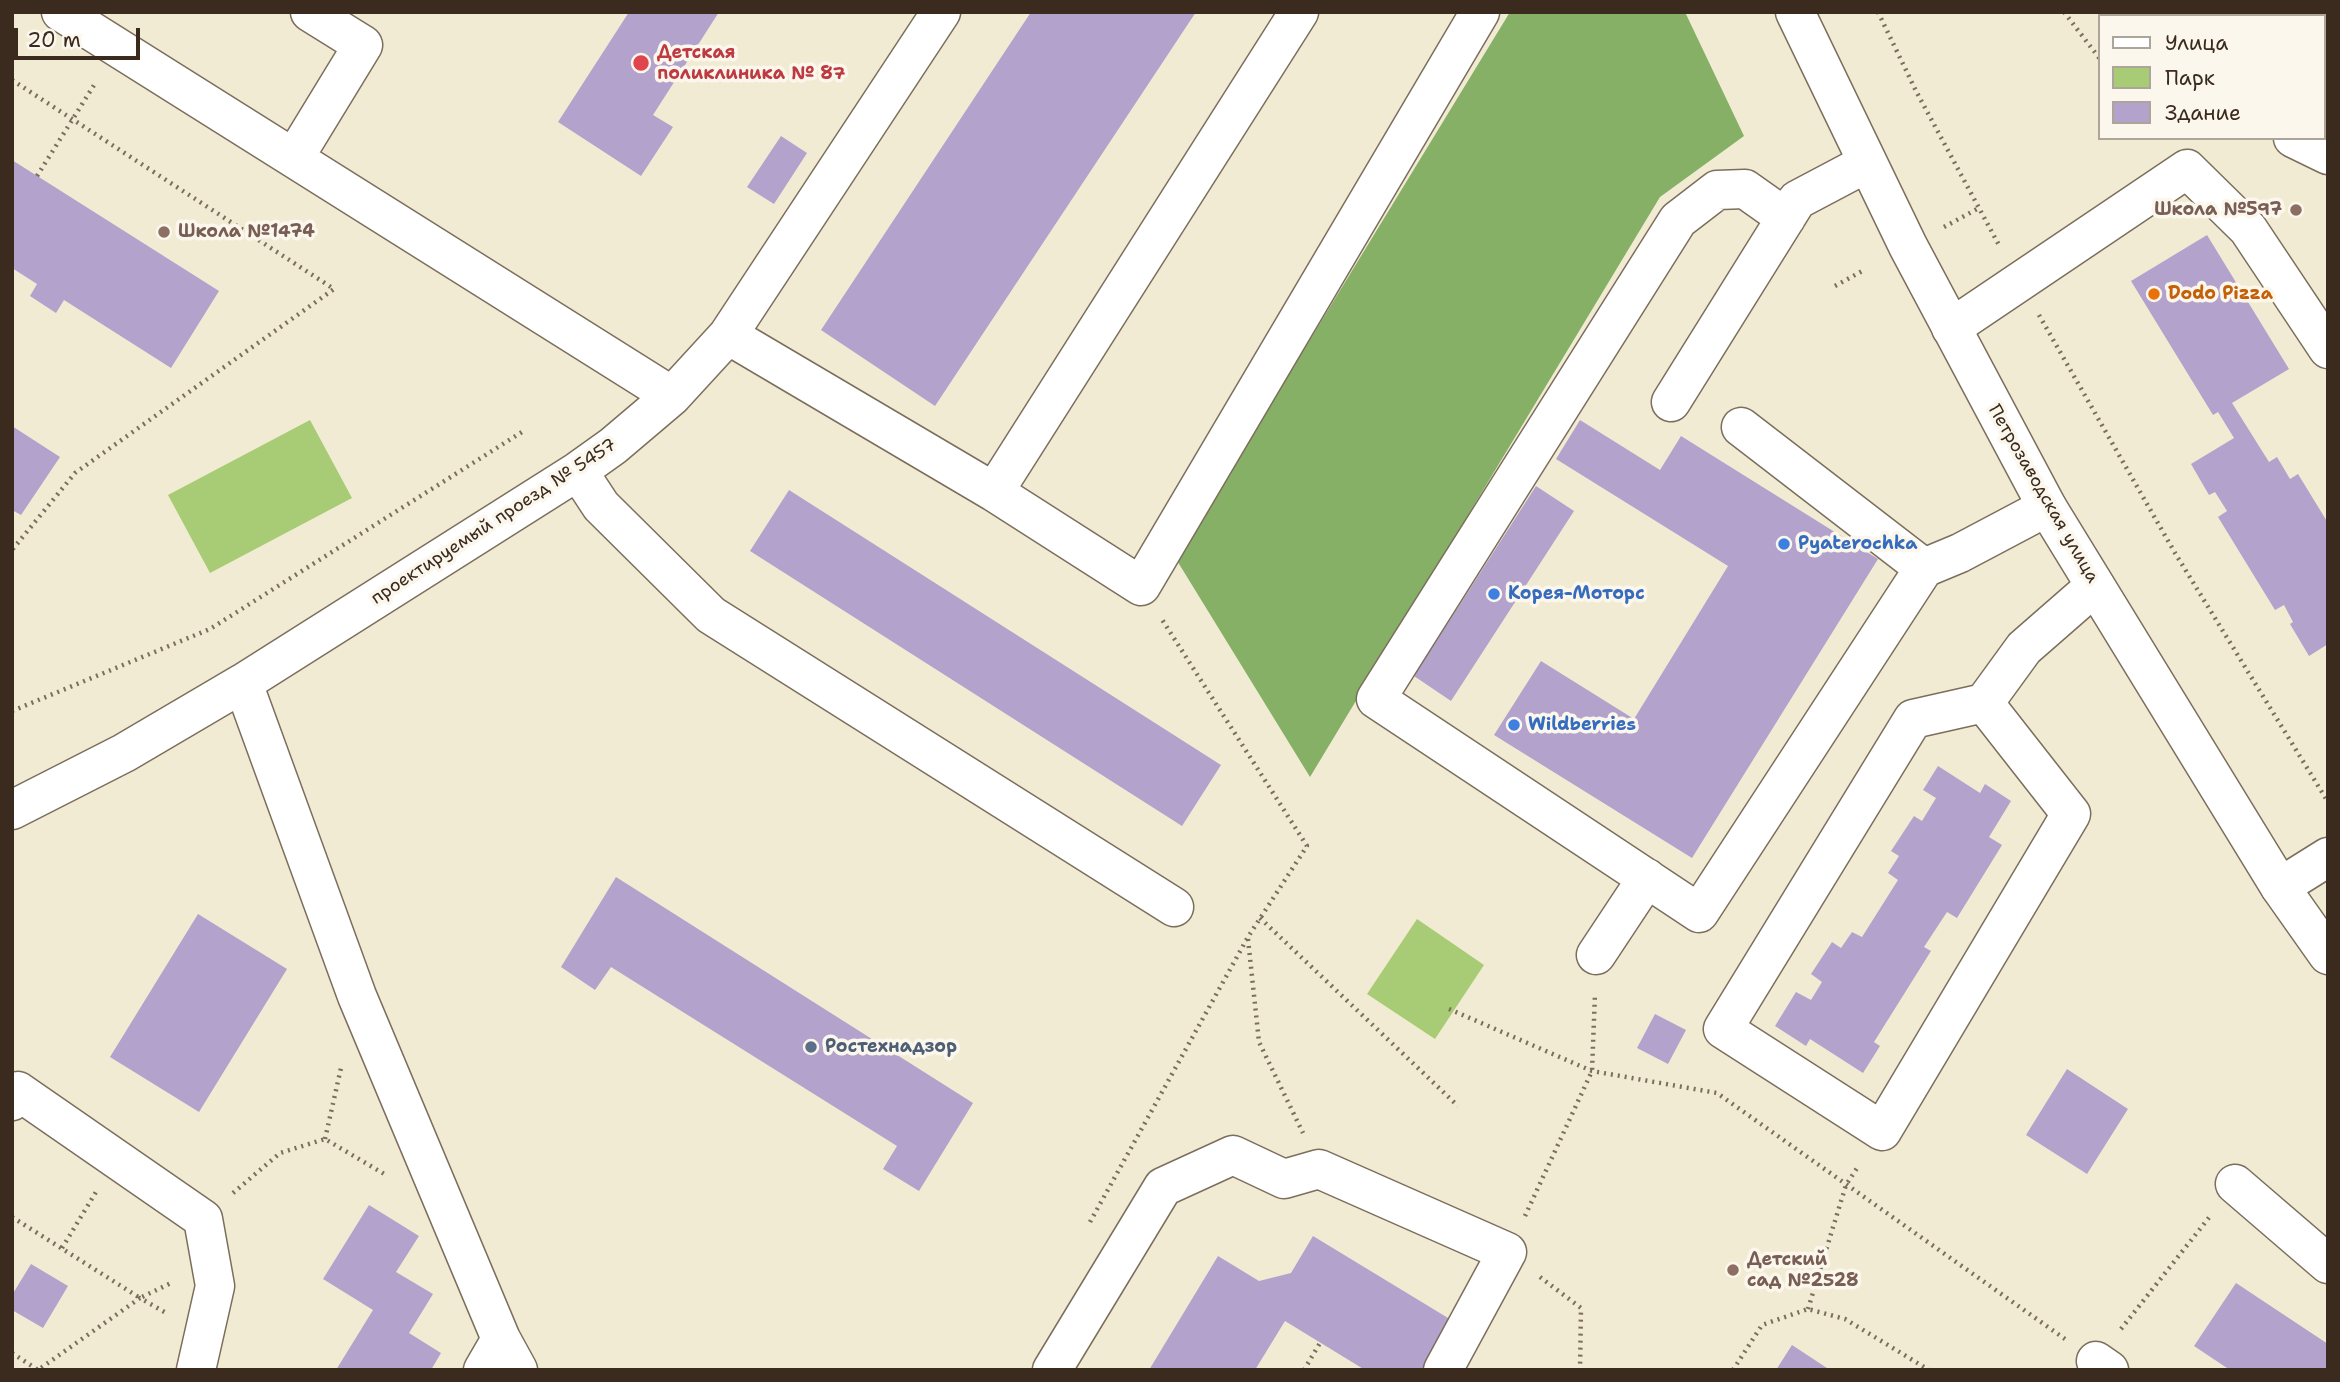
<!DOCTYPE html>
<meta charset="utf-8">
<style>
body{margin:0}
#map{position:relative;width:2340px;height:1382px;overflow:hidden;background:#f2ebd3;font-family:"Shantell Sans",sans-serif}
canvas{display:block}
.frame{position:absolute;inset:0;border:14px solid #3b2a1e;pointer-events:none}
.legend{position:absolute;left:2098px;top:14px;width:228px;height:126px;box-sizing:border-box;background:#fbf7ec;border:2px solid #aea59a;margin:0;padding:9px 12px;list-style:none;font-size:21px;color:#3b2a1e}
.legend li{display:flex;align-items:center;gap:14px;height:35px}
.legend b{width:35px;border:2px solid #aea59a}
.scale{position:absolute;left:14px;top:28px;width:126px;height:32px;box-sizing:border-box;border:4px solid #3b2a1e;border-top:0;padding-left:9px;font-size:21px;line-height:24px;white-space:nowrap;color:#3b2a1e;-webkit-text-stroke:5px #fbf7ec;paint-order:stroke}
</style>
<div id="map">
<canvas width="2340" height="1382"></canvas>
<div class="frame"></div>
<ul class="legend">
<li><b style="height:9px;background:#fff"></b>Улица</li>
<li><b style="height:19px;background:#a7cc75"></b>Парк</li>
<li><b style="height:19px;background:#b3a2cc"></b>Здание</li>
</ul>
<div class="scale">20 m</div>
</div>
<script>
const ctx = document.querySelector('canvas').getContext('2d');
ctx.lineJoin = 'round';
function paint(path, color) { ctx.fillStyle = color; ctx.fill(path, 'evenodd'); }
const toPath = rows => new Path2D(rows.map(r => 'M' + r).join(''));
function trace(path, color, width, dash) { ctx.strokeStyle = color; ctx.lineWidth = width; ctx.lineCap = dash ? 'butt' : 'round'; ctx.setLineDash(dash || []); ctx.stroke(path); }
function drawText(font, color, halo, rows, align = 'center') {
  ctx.font = font + ' "Shantell Sans",sans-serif'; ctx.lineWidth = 7; ctx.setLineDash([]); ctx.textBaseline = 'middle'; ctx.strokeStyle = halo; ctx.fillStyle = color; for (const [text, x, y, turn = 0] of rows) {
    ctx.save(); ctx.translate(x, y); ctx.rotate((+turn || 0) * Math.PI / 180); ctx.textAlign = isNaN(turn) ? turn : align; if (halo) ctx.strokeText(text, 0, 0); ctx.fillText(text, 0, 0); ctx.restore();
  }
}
const green = toPath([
 [310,420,352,498,210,573,168,495],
 [1417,919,1484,965,1435,1039,1367,994]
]);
const forest = toPath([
 [1510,12,1685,12,1744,136,1660,197,1310,777,1176,559]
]);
const building = toPath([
 [629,12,719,12,653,115,673,127,641,176,558,122],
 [1031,12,1196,12,935,406,821,330],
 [2183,12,2328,12,2328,97,2324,95,2324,16,2182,16],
 [781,136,807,153,774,204,747,187],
 [12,160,219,291,171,368,64,300,56,313,30,296,37,284,12,268],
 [2207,235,2289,369,2232,403,2269,462,2277,457,2290,479,2298,474,2328,523,2328,644,2309,656,2290,624,2293,622,2284,605,2275,610,2218,517,2227,511,2215,492,2209,495,2191,464,2234,438,2218,412,2213,415,2131,281],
 [1580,420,1660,470,1681,436,1878,559,1692,858,1494,735,1541,661,1634,719,1728,566,1556,459],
 [12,426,60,457,21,515,12,510],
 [1536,486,1574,511,1451,701,1414,676],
 [789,490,1221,765,1182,826,750,551],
 [1938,766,1980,793,1985,784,2011,801,1989,837,2002,845,1957,918,1947,912,1924,947,1931,951,1874,1042,1880,1046,1863,1073,1810,1039,1806,1046,1775,1026,1796,992,1811,1000,1822,982,1811,974,1832,942,1841,948,1852,932,1862,937,1898,880,1888,873,1899,856,1891,851,1914,816,1922,821,1936,798,1923,790],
 [616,877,973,1103,919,1191,883,1169,897,1146,611,967,595,990,561,967],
 [198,914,287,969,199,1112,110,1057],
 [1655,1014,1686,1030,1668,1064,1637,1048],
 [2067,1069,2128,1109,2087,1174,2026,1135],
 [369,1205,419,1236,396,1272,433,1294,409,1333,441,1353,431,1370,336,1370,373,1310,323,1279],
 [1313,1236,1453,1321,1424,1370,1365,1370,1285,1321,1255,1370,1149,1370,1218,1256,1259,1281,1291,1273],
 [31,1264,68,1286,43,1328,12,1310,12,1295],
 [2236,1283,2328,1344,2328,1370,2230,1370,2194,1346],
 [1792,1345,1830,1370,1776,1370]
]);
const path = toPath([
 [1878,12,1916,91,2000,247],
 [2064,12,2100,59],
 [12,80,334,289,75,473,12,550],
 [37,176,96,82],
 [1944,227,1979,208],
 [1835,286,1864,270],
 [2039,315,2175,553,2328,802],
 [12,711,210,629,522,432],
 [1260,918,1458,1106],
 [1248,939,1259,1042,1303,1133],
 [1449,1009,1592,1071,1717,1093,2065,1339],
 [325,1139,341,1068],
 [233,1193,280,1153,325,1139,386,1175],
 [1525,1216,1592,1071,1595,994],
 [12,1217,140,1298,173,1282],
 [1090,1222,1248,937,1307,846,1161,618],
 [62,1248,96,1192],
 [1540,1277,1581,1308,1580,1370],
 [1808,1309,1846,1185,1859,1165],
 [2121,1329,2211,1215],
 [12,1353,38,1370,140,1298,168,1314],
 [1304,1370,1320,1343],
 [1733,1370,1762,1325,1808,1309,1845,1319,1929,1370]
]);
const minor = toPath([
 [61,12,672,396],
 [2122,12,2125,16],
 [2293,138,2328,155],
 [294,158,363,45,310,12],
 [1786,218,1745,189,1717,190,1678,220,1376,699,1699,913,1924,568,1960,553,2047,507],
 [1951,328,2187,169,2248,229,2328,349],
 [728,335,994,492,1141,586,1480,12],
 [1671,402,1797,200,1867,163],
 [1741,427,1924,568],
 [578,471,601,506,711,615,1174,907],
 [994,492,1299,12],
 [243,683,357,996,501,1339,518,1370],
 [1984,703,2071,814,1882,1131,1723,1029,1913,719,1984,703,2024,648,2095,586],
 [12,810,124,753,243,683,578,471,613,446,672,396,728,335,941,12],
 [2280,887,2328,857],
 [1596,955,1647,878],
 [12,1101,18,1091,203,1219,215,1286,196,1370],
 [2235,1184,2328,1264],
 [2096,1361,2109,1370],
 [483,1370,501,1339],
 [1052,1370,1163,1187,1233,1155,1284,1179,1319,1169,1507,1252,1443,1370]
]);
const major = toPath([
 [1795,12,1908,246,2047,507,2280,887,2328,955]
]);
const markers = [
 [641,63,9,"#e0444e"],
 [2296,210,7,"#8d6e63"],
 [164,232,7,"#8d6e63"],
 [2154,294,7,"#e8710a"],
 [1784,544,7,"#3f7fe0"],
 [1494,594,7,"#3f7fe0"],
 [1514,725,7,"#3f7fe0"],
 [811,1047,7,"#5c6f8a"],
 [1733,1270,7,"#8d6e63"]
];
const healthNames = [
 ["Детская",657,53],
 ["поликлиника № 87",657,74]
];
const educationNames = [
 ["Школа №597",2282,210,"right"],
 ["Школа №1474",178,232],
 ["Детский",1747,1260],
 ["сад №2528",1747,1281]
];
const foodNames = [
 ["Dodo Pizza",2168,294]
];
const streetNames = [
 ["Петрозаводская улица",2043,494,60],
 ["проектируемый проезд № 5457",494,522,-33]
];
const shopNames = [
 ["Pyaterochka",1798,544],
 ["Корея-Моторс",1508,594],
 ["Wildberries",1528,725]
];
const serviceNames = [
 ["Ростехнадзор",825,1047]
];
paint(green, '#a7cc75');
paint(forest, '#85b066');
paint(building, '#b3a2cc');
trace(minor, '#7b6e5d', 41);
trace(major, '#7b6e5d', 41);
trace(path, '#7b6e5d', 4.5, [2, 5]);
trace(minor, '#fff', 38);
trace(major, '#fff', 38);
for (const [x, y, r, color] of markers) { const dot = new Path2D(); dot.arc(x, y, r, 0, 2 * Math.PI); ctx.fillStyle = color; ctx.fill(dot); trace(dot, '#fbf7ec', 2.5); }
drawText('bold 18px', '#be3a42', '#fbf7ec', healthNames, 'left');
drawText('bold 18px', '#785e54', '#fbf7ec', educationNames, 'left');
drawText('bold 18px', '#c56008', '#fbf7ec', foodNames, 'left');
drawText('18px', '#3b2a1e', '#fbf7ec', streetNames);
drawText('bold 18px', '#366cbe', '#fbf7ec', shopNames, 'left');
drawText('bold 18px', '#4e5e75', '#fbf7ec', serviceNames, 'left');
</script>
